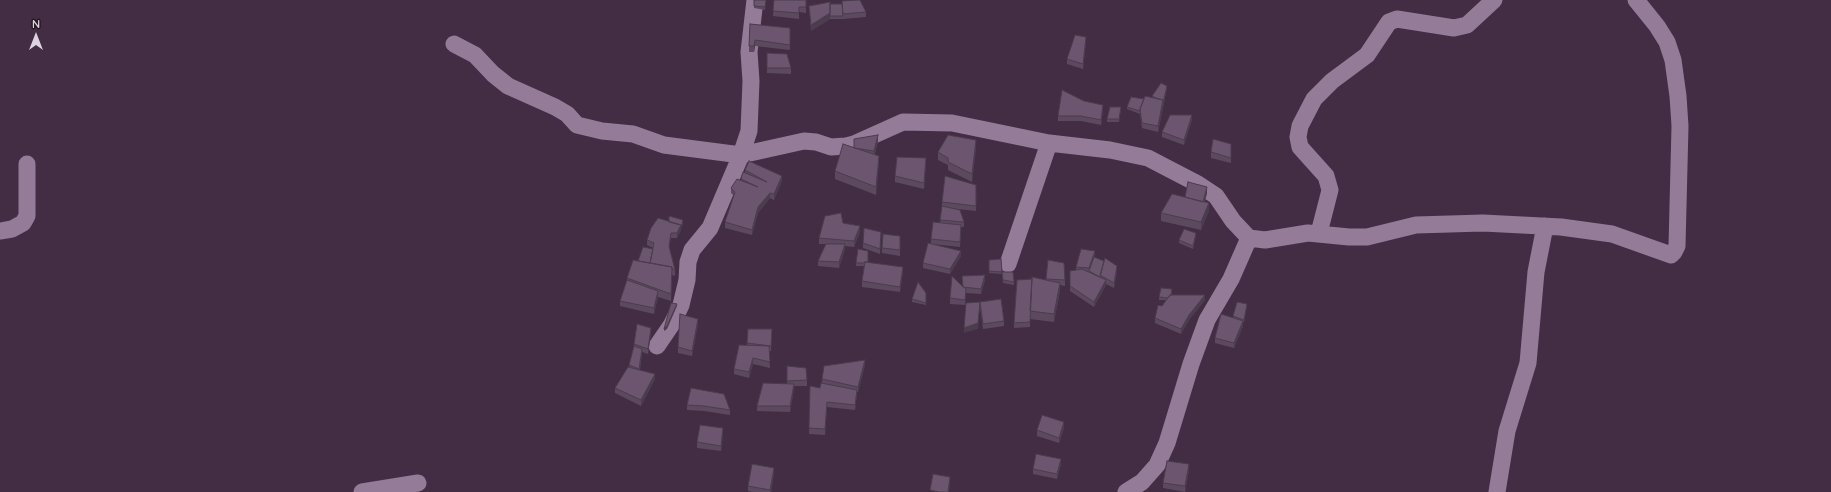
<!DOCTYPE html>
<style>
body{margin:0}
#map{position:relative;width:1831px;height:492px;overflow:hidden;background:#422d45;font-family:Quicksand,sans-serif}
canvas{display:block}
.north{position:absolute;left:16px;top:16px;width:40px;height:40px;-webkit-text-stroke:3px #231a24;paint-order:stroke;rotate:0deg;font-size:11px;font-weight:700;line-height:16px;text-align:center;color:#ded1e0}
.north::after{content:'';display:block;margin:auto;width:14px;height:18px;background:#ded1e0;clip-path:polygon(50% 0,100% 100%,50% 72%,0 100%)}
</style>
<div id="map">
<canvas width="1831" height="492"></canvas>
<div class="north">N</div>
</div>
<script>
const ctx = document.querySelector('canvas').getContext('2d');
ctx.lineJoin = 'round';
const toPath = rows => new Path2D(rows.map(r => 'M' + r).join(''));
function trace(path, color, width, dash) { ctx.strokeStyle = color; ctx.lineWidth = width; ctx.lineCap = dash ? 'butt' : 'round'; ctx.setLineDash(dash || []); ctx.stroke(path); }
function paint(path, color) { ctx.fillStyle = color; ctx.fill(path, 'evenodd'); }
const minor = toPath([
 [454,44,475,55,493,74,508,86,555,107,567,114,577,125,602,131,633,134,664,145,741,155,804,141,816,142,831,147,846,146,854,144,903,122,952,123,1049,143,1110,150,1148,158,1198,184,1216,196,1233,221,1249,238,1265,240,1308,233,1349,237,1367,237,1416,225,1483,223,1561,227,1612,234,1671,255,1674,252,1677,246,1680,126,1678,96,1673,60,1667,42,1657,26,1636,0],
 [0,231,12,229,23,223,27,216,27,164],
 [1319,233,1330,190,1326,176,1300,147,1298,137,1300,126,1314,99,1332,81,1367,55,1389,22,1397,19,1454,28,1467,25,1494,0],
 [1008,264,1049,143],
 [657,346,672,324,681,305,687,280,688,262,692,250,710,228,741,155,749,131,751,81,749,52,755,0],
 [362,492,418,483],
 [1126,492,1142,482,1157,465,1167,443,1191,364,1207,320,1231,279,1249,238],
 [1497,492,1507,431,1528,363,1536,272,1545,226]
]);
const wall = toPath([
 [754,0,766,0,765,10,754,8],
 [774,0,806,4,806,13,799,12,799,19,773,16],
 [830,4,866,12,866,17,843,19,830,19,811,31,809,6],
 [750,24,790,28,790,50,755,46,754,52,749,52],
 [1086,42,1083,69,1067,64,1067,59],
 [767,53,791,68,791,74,767,73],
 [1167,88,1158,132,1142,128,1140,114,1127,109,1127,107,1144,99,1152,97,1152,96],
 [1084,101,1103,110,1101,125,1081,121,1058,121,1058,116],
 [1121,109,1119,122,1107,122,1107,119],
 [1192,120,1184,145,1162,137,1162,132],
 [878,141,875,154,879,163,876,195,835,179,835,171,854,148],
 [1231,144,1231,163,1211,158,1211,152],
 [976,148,972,182,948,170,948,165,938,160,938,152],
 [926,163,924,189,895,182,895,176],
 [745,170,782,181,774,200,770,198,758,213,752,235,725,228,725,222,734,196,731,193,731,188,741,181,741,179,745,173],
 [976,185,976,211,948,208,964,222,964,227,961,227,960,247,932,244,961,256,950,274,923,268,923,263,931,244,931,239,940,223,942,207,942,202],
 [1207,193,1205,202,1209,211,1201,230,1161,221,1161,213,1185,197],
 [669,222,683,223,677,238,671,238,669,248,675,270,675,276,672,275,671,301,658,297,654,314,620,306,620,301,627,280,627,278,638,261,653,249,653,248,647,245,647,240],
 [843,223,860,232,854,247,845,246,845,249,839,268,818,266,818,261,826,244,819,244,819,238],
 [881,232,880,254,863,248,863,243],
 [900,236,900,256,882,253,882,248],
 [1196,236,1193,249,1179,243,1179,240],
 [1095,256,1094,258,1117,271,1114,288,1106,284,1106,285,1094,307,1070,291,1070,286,1076,270,1076,267],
 [1001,259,1002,274,989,273,989,260],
 [1048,260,1065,280,1065,286,1060,285,1060,291,1054,322,1030,319,1030,315,1030,327,1014,328,1014,323,1046,280],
 [868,262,903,272,900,292,862,287,862,281,864,266,856,266,856,263],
 [1002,272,1014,282,1014,285,1003,283],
 [985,280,981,294,966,293,965,305,950,304,950,298,963,287],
 [1172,291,1171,295,1205,300,1189,320,1181,334,1155,323,1155,318,1162,306,1166,300,1159,300,1159,297],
 [926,293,926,305,912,302,912,299],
 [980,302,1004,321,1004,326,983,329,980,307],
 [1247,306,1244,322,1243,322,1243,326,1234,348,1215,343,1215,338,1233,318,1233,316],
 [698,324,692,356,678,353,678,347],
 [748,329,772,329,771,351,769,351,770,368,753,364,749,378,734,374,734,369,747,345],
 [651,333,648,354,642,352,640,370,655,379,641,406,615,393,615,388,629,367,634,346,634,344],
 [865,365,858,392,857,392,855,410,827,407,825,435,809,434,810,386,820,388,822,383,822,379],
 [787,366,807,380,807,386,794,386,794,389,790,412,757,411,757,406,787,384],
 [691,388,730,410,730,415,704,411,687,410,687,405],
 [1064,428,1059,443,1037,436,1037,430],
 [723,434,721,451,697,448,697,442],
 [1061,464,1057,479,1033,474,1033,469],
 [1189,470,1185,492,1163,488,1163,483],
 [774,473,771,492,753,492,748,491,748,486]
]);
const shadedWall = toPath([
 [830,13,830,19,811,31,811,25],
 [1086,37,1086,42,1083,69,1083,64],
 [755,40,755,46,754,52,754,46],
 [1167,86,1167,88,1158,132,1158,126,1163,100],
 [1103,105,1103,110,1101,125,1101,120],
 [1192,115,1192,120,1184,145,1184,140],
 [878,135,878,141,874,156,874,151],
 [976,140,976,148,972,182,972,174],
 [879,156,879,163,876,195,876,187],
 [782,176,782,181,774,200,774,194],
 [1207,187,1207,193,1202,209,1202,204],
 [770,193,770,198,758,213,752,235,752,230,758,207],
 [1209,203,1209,211,1201,230,1201,222],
 [681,225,681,231,677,238,677,233],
 [860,226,860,232,854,247,854,241],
 [671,233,671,238,669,251,669,246],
 [845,244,845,249,839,268,839,262],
 [961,251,961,256,950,274,950,269],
 [1095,251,1095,256,1090,271,1089,271,1089,268],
 [1117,266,1117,271,1114,288,1114,283],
 [903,267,903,272,900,292,900,287],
 [985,275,985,280,981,294,981,289],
 [1106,280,1106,285,1094,307,1094,302],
 [1060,283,1060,291,1054,322,1054,314],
 [658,291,658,297,654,314,654,308],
 [1205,295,1205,300,1189,320,1181,334,1181,329,1189,315],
 [980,302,978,329,964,333,964,328],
 [677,304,677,306,667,329,664,331,664,329],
 [698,319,698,324,692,356,692,351],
 [1243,321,1243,326,1234,348,1234,343],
 [651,328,651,333,648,354,648,349],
 [753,358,753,364,749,378,749,372],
 [865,360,865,365,858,392,858,387],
 [655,374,655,379,641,406,641,400],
 [794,384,794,389,790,412,790,406],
 [857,390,857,396,855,410,855,405],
 [1064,422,1064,428,1059,443,1059,438],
 [723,428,723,434,721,451,721,446],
 [1061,459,1061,464,1057,479,1057,474],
 [1189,464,1189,470,1185,492,1185,486],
 [774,468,774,473,771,492,770,492],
 [950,477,950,483,949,492,948,492]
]);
const building = toPath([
 [754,0,766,0,765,7,754,6,754,0],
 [774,0,806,0,806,7,799,7,799,13,773,11,774,0],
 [857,0,860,0,866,12,843,14,842,1,857,0],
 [830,2,830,13,811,25,809,6,830,2],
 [830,4,842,4,843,16,830,16,830,4],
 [750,24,790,28,790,45,755,40,754,46,749,46,750,24],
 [1075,35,1086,37,1083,64,1067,59,1075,35],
 [767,53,787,54,791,68,767,68,767,53],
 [1161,83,1167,86,1163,103,1163,100,1156,98,1152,96,1161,83],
 [1062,90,1084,101,1103,105,1101,120,1081,116,1058,116,1062,90],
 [1145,96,1163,100,1158,126,1142,123,1140,109,1145,96],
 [1131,97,1144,99,1140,109,1140,111,1127,107,1131,97],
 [1110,107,1121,107,1119,119,1107,119,1110,107],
 [1170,115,1192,115,1184,140,1162,132,1170,115],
 [878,135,874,151,854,148,854,139,878,135],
 [948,135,976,140,972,174,948,162,948,158,938,152,948,135],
 [1213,139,1231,144,1231,158,1211,152,1213,139],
 [843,144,879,156,876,187,835,171,843,144],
 [897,157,926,158,924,183,895,176,897,157],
 [749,161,782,176,774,194,770,193,758,207,752,230,725,222,735,192,731,188,737,179,758,187,741,179,743,172,767,182,745,170,749,161],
 [945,176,976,185,976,206,942,202,945,176],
 [1188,182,1207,187,1203,202,1185,197,1188,182],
 [1172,194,1209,203,1201,222,1161,213,1172,194],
 [942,206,960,210,964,222,940,220,942,206],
 [841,213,843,223,860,226,854,241,819,238,825,216,841,213],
 [669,216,683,220,681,228,681,225,669,222,669,216],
 [658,218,681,225,677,233,671,233,669,246,675,270,672,269,672,267,650,263,654,243,647,240,651,228,658,218],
 [933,222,961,225,960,242,931,239,933,222],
 [864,228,881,232,880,249,863,243,864,228],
 [1184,229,1196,233,1193,246,1179,240,1184,229],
 [883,234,900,236,900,250,882,248,883,234],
 [928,243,961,251,950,269,923,263,928,243],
 [826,244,845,244,839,262,818,261,826,244],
 [643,247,653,249,650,263,638,261,643,247],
 [858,249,868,251,868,262,865,262,864,263,856,263,858,249],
 [1081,249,1095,251,1089,268,1076,267,1081,249],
 [1094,257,1104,261,1100,277,1089,271,1094,257],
 [1105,258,1117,266,1114,283,1100,275,1105,258],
 [1001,259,1002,272,989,271,989,260,1001,259],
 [633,260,672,267,671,294,627,278,633,260],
 [1048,260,1064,263,1065,280,1046,279,1048,260],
 [865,262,903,267,900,287,862,281,865,262],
 [1082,269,1106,280,1094,302,1070,286,1070,271,1082,269],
 [1002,272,1013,272,1014,282,1003,280,1002,272],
 [985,275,981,289,963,287,966,289,965,300,950,298,952,276,963,287,962,276,985,275],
 [1032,277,1060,283,1054,314,1030,311,1032,277],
 [1032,279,1030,322,1014,323,1017,280,1032,279],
 [627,280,658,291,654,308,620,301,627,280],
 [918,282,926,293,926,303,912,299,918,282],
 [1161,288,1172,289,1171,295,1168,298,1159,297,1161,288],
 [1170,295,1205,295,1189,315,1181,329,1155,318,1158,305,1162,306,1170,295],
 [1001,299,1004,321,983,324,980,302,1001,299],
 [980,302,978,323,964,328,966,303,980,302],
 [1237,302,1247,304,1244,320,1233,316,1237,302],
 [671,303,677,304,667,326,664,329,671,303],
 [680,314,698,319,692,351,678,347,680,314],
 [1221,314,1243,321,1234,343,1215,338,1221,314],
 [637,324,651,328,648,349,634,344,637,324],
 [748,329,772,329,771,346,747,343,748,329],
 [739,345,769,346,770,362,753,358,749,372,734,369,739,345],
 [634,346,642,349,639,369,629,365,634,346],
 [865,360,858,387,822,379,824,366,865,360],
 [787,366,806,368,807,380,787,381,787,366],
 [628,367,655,374,641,400,615,388,628,367],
 [763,383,794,384,790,406,757,406,763,383],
 [821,383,857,390,855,405,827,402,825,429,809,428,810,386,820,388,821,383],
 [691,388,724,394,730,410,704,406,687,405,691,388],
 [1042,415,1064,422,1059,438,1037,430,1042,415],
 [700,425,723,428,721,446,697,442,700,425],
 [1036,454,1061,459,1057,474,1033,469,1036,454],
 [1167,461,1189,464,1185,486,1163,483,1167,461],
 [752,464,774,468,770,490,748,486,752,464],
 [933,474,950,477,948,492,939,492,930,490,933,474]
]);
trace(minor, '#947c98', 17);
paint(wall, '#5c495f');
paint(shadedWall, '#4b3c4e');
paint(building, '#6b556f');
trace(building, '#4b3c4e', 1);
</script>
